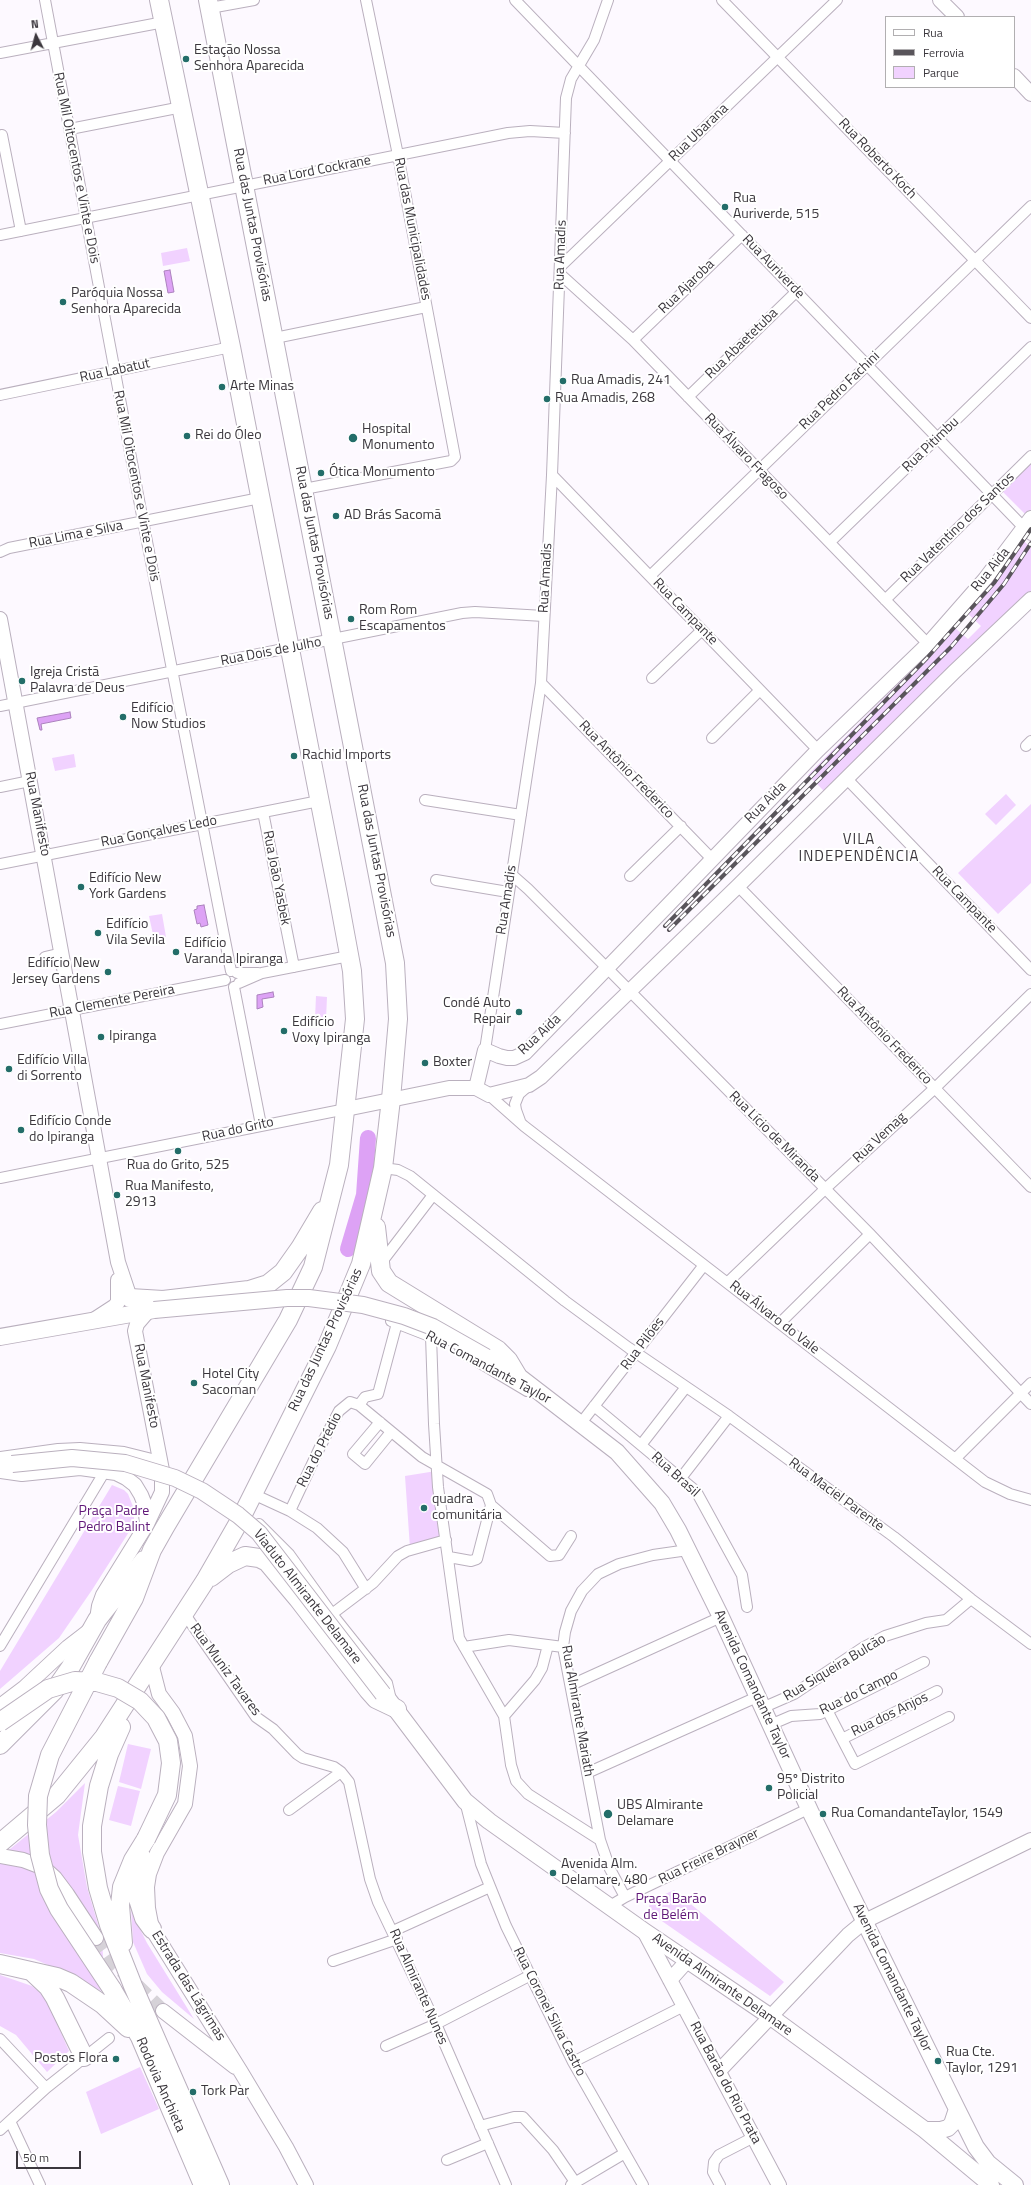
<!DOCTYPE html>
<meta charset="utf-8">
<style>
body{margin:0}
#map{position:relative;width:1031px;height:2185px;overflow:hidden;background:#fdf9ff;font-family:"Titillium Web",sans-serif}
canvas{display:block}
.legend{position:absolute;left:885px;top:16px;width:130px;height:72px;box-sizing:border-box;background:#fff;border:1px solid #b1afb1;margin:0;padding:5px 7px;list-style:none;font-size:12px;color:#3b373d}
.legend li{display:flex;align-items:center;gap:8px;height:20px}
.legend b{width:20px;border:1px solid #b1afb1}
.north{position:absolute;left:16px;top:16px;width:40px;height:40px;-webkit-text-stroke:3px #fff;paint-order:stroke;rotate:354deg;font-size:11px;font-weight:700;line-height:16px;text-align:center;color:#3b373d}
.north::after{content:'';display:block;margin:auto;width:14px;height:18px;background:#3b373d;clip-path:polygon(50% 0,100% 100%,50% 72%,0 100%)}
.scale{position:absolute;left:16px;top:2151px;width:65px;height:18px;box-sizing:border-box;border:2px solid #3b373d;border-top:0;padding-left:5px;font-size:12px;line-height:14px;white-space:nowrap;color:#3b373d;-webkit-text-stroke:3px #fff;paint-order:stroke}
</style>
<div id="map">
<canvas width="1031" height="2185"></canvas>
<ul class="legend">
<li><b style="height:5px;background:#fff"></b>Rua</li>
<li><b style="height:5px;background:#59555b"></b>Ferrovia</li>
<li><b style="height:11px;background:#f1d2ff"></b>Parque</li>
</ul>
<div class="north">N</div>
<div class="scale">50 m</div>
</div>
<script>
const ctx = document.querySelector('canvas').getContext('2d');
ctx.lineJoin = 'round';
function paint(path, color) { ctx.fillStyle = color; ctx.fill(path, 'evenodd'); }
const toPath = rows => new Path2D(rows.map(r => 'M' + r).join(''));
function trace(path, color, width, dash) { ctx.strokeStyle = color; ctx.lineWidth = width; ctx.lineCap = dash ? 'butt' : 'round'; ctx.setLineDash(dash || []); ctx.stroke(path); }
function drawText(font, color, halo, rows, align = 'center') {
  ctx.font = font + ' "Titillium Web",sans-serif'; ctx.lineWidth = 4; ctx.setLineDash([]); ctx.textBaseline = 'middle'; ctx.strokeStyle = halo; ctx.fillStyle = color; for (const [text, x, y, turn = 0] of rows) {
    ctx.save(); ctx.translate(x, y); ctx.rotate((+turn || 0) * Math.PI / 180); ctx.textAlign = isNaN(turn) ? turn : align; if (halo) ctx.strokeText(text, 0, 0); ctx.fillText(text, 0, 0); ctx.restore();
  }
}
const green = toPath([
 [187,248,190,261,163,266,161,253],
 [1031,463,1031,510,1027,516,1002,491],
 [1022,539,1031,548,1031,594,968,653,961,655,824,791,808,775,954,627,968,639,981,626,966,612,989,586],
 [74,754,76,767,55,771,52,758],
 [1006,794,1016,805,996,825,985,814],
 [1031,804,1031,883,998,914,958,873],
 [162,914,166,937,154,939,149,916],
 [316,996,327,997,326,1019,315,1019],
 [436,1471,446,1540,410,1548,405,1476],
 [112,1485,124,1490,128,1494,134,1509,134,1524,92,1590,59,1638,0,1689,0,1671],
 [128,1744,151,1749,141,1789,119,1782],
 [85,1783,78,1835,87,1887,102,1938,105,1993,69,1974,34,1959,0,1953,0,1857,56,1812],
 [118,1786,140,1791,131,1826,109,1820],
 [674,1890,784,1982,770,1996,656,1917,649,1908,650,1901],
 [131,1907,135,1919,147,1943,194,2019,162,1992,147,1974,133,1942],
 [0,1975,32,1986,43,1995,54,2017,69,2051,47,2072,16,2035,0,2026],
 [140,2067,159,2109,101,2134,86,2092]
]);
const water = toPath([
 [170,270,174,292,168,293,164,271,170,270],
 [70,712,71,718,41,724,42,730,40,730,37,718,70,712],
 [204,905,208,925,201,927,200,923,197,924,194,910,197,909,197,906,204,905],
 [273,992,274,997,262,999,263,1007,257,1009,257,995,273,992]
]);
const river = toPath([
 [348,1249,364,1195,368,1138]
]);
const secondaryTunnel = toPath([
 [96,1938,114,1963,163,2011]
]);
const street = toPath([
 [45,0,143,521,231,971],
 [515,0,1031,535],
 [722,0,1031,318],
 [210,8,254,0],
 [0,53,164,22],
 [70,129,182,107],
 [2,135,21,231],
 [0,235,508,133,530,131,565,133],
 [561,266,837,0],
 [560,274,633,340,928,644],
 [275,338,426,307],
 [633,340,742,235],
 [0,395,231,347],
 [688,397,797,291],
 [552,475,818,750],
 [304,489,451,461,455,457,398,155,366,0],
 [830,542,1031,347],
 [0,552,9,548,260,498],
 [650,576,1031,206],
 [885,600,1031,456],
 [652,678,702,630],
 [541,683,711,858],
 [0,706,462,613,475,612,544,616],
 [712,738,760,690],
 [1026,746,1031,741],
 [846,778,1031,970],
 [0,787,30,781],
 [425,800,521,815],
 [263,812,294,967],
 [0,864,319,801],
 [511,874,528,889,607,968,870,1234,1031,1404],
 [630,876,681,826],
 [436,880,508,892],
 [738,886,1031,1187],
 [45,957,62,953],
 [237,973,258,973],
 [239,983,262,973,349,956],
 [234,987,261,1125],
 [0,1024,225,980],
 [485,1050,541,683,552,475,566,98,571,79,594,40,608,0],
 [489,1095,524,1126,985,1482,1010,1494,1031,1500],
 [520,1121,516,1110,515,1104,519,1094,528,1086],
 [383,1168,398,1170,410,1176,565,1301,629,1348,729,1416,894,1537,971,1599,1031,1644],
 [0,1178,346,1109],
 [381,1263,433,1195],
 [728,1282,825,1189,935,1088,1031,994],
 [391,1321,437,1339],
 [397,1323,378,1394,365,1397,359,1405,422,1457,487,1494,491,1505,477,1559,471,1561,449,1557],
 [780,1323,870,1234],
 [431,1336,434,1424,438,1487,459,1638,504,1716,511,1765,516,1781,528,1794,600,1840],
 [460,1351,527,1391],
 [594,1406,696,1491,742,1575,747,1607],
 [380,1422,353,1454,365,1464,391,1432],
 [581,1423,704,1265],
 [641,1445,686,1387],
 [0,1457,58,1449,80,1448,124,1452,160,1461],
 [955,1459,1031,1383],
 [681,1478,729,1416],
 [253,1494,290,1511,317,1528,343,1552,366,1589],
 [491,1505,550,1556,559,1555,571,1536],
 [290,1511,320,1447,339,1411,350,1402,359,1405],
 [259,1524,289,1554,332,1614,387,1683,391,1700],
 [184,1613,256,1717,273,1729,297,1754,303,1758,334,1767,341,1772,349,1782,370,1879,378,1902,436,2024,506,2185],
 [332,1614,373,1583,398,1556,407,1551,446,1540],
 [0,1646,105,1471],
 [464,1647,509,1640,563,1647],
 [571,1685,721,1617],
 [762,1708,794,1694,864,1647,885,1636,926,1623,946,1620,971,1599],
 [827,1710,855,1764,949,1717],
 [504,1716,535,1680,542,1668,548,1645],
 [770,1725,791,1716,820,1714,924,1662],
 [842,1739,937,1691],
 [587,1773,757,1697],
 [465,1801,481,1864,506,1926,573,2062,643,2185],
 [289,1810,341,1772],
 [625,1897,610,1869,600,1840,563,1647,565,1632,571,1611,582,1591,598,1574,619,1564,653,1555,688,1550],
 [610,1906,625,1897,810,1808],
 [393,1931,490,1887],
 [333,1961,397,1939],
 [0,2039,46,2088],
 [386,2046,436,2024,529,1976],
 [573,2062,684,2006],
 [10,2121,40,2185],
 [480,2126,514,2117,523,2117,553,2150,575,2182],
 [0,2130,46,2088,109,2038],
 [447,2160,488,2143],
 [571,2185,625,2153],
 [720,2185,713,2172,714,2162,719,2155,754,2137]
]);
const secondary = toPath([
 [940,0,957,17],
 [1014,76,1031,94],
 [0,619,118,1262,130,1298,140,1307,149,1310,137,1324,135,1331,162,1470,162,1492,147,1524,103,1595,99,1606,97,1619],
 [476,1088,485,1050,499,1056,507,1058,514,1058,525,1053,818,750,928,644,985,579,1031,518],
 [346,1109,449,1088,476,1088,489,1095,529,1085,541,1077,738,886,954,672,1031,599],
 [95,1319,115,1306,118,1302,118,1280],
 [0,1471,22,1474,80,1468,116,1473,126,1478,135,1485,141,1495,145,1505,147,1524],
 [151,1663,159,1694,173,1713,185,1736,190,1766,185,1804,157,1853,149,1874,147,1887,148,1908,152,1929,241,2072,286,2147,306,2185],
 [0,1706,25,1687,68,1647,90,1630],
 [0,1856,23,1860,44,1868,55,1878,67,1894,96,1938],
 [644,1931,779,2185],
 [670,1980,688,1960],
 [163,2011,235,2067],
 [719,2071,848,1935,865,1921,1031,1840]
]);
const primary = toPath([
 [0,1337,154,1310],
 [486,1357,517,1375,617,1452,662,1503,678,1530,721,1617,811,1813,957,2109,976,2147,988,2163,1015,2185],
 [0,1464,12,1464],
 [388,1699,465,1801,489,1821,644,1931,771,2017,925,2130,991,2185],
 [925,2130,941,2130,948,2128,952,2124,957,2109]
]);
const highway = toPath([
 [376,1227,381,1271,389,1283,498,1350,508,1360,517,1375],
 [130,1298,163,1300,249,1290,268,1284,283,1272,300,1248,322,1211],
 [211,1577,228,1564,245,1556,259,1558,267,1562,298,1599,368,1690,376,1699,397,1709],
 [98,1662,134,1598,152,1550,165,1527,288,1320,313,1267,339,1165,355,1019,352,971,338,895,231,347,159,0],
 [121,1727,109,1754,99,1786,92,1826,92,1852,98,1888,109,1925,133,1986,220,2185],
 [0,1745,54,1691,70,1668,97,1620,144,1560],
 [0,1843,57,1795,104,1737,205,1581,240,1520,327,1346,361,1264,383,1168,391,1099,398,1019,395,963,208,0],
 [143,1859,138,1876,138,1899,144,1918,152,1929],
 [123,1943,120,1905,122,1887,133,1860,146,1839],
 [0,1964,57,1977,71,1983,102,2004,128,2028],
 [31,1971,48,1987,55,1998,84,2057],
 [112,1989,140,2037,203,2185]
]);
const rail = toPath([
 [665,926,927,658,994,583,1031,529],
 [669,930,951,647,1004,584,1031,543]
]);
const primaryBridge = toPath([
 [154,1310,287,1298,309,1298,363,1305,404,1316,433,1327,486,1357],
 [12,1464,72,1458,125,1463,175,1478,202,1491,238,1515,259,1533,383,1694]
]);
const highwayBridge = toPath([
 [98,1662,50,1755,38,1796,37,1825,40,1855,49,1889,59,1909,112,1989],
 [0,1722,48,1689,75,1681,97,1682,118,1688,140,1701,156,1718,168,1741,171,1763,167,1795,146,1839]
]);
const markers = [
 [186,59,4,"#236d69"],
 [725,207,4,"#236d69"],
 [63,302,4,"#236d69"],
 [563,381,4,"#236d69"],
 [222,387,4,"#236d69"],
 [547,399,4,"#236d69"],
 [187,436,4,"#236d69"],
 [353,438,5,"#236d69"],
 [321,473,4,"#236d69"],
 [336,516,4,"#236d69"],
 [351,619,4,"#236d69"],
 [22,681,4,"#236d69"],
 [123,717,4,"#236d69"],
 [294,756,4,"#236d69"],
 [81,887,4,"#236d69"],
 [98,933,4,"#236d69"],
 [176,952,4,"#236d69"],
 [108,972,4,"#236d69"],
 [519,1012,4,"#236d69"],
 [284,1031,4,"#236d69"],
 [101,1037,4,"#236d69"],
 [425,1063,4,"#236d69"],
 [9,1069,4,"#236d69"],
 [21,1130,4,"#236d69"],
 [178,1151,4,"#236d69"],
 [117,1195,4,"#236d69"],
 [194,1383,4,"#236d69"],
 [424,1508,4,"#236d69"],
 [769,1788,4,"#236d69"],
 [608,1814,5,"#236d69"],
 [823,1814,4,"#236d69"],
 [553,1873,4,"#236d69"],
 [116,2059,4,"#236d69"],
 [938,2061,4,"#236d69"],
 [193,2092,4,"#236d69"]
];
const poiNames = [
 ["Estação Nossa",194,51],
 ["Senhora Aparecida",194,67],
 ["Rua",733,199],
 ["Auriverde, 515",733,215],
 ["Paróquia Nossa",71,294],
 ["Senhora Aparecida",71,310],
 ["Rua Amadis, 241",571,381],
 ["Arte Minas",230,387],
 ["Rua Amadis, 268",555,399],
 ["Hospital",362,430],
 ["Monumento",362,446],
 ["Rei do Óleo",195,436],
 ["Ótica Monumento",329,473],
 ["AD Brás Sacomã",344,516],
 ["Rom Rom",359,611],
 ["Escapamentos",359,627],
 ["Igreja Cristã",30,673],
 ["Palavra de Deus",30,689],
 ["Edifício",131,709],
 ["Now Studios",131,725],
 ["Rachid Imports",302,756],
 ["Edifício New",89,879],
 ["York Gardens",89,895],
 ["Edifício",106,925],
 ["Vila Sevila",106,941],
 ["Edifício",184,944],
 ["Varanda Ipiranga",184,960],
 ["Edifício New",100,964,"right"],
 ["Jersey Gardens",100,980,"right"],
 ["Condé Auto",511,1004,"right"],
 ["Repair",511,1020,"right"],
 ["Edifício",292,1023],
 ["Voxy Ipiranga",292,1039],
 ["Ipiranga",109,1037],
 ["Edifício Villa",17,1061],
 ["di Sorrento",17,1077],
 ["Boxter",433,1063],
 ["Edifício Conde",29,1122],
 ["do Ipiranga",29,1138],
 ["Rua do Grito, 525",178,1166,"center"],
 ["Rua Manifesto,",125,1187],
 ["2913",125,1203],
 ["Hotel City",202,1375],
 ["Sacoman",202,1391],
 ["quadra",432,1500],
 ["comunitária",432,1516],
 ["95º Distrito",777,1780],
 ["Policial",777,1796],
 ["UBS Almirante",617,1806],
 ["Delamare",617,1822],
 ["Rua ComandanteTaylor, 1549",831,1814],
 ["Avenida Alm.",561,1865],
 ["Delamare, 480",561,1881],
 ["Rua Cte.",946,2053],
 ["Taylor, 1291",946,2069],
 ["Postos Flora",108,2059,"right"],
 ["Tork Par",201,2092]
];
const streetNames = [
 ["Rua Ubarana",699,133,-44],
 ["Rua Roberto Koch",877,159,46],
 ["Rua Mil Oitocentos e Vinte e Dois",76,168,79],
 ["Rua Lord Cockrane",317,171,-11],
 ["Rua das Juntas Provisórias",252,225,79],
 ["Rua das Municipalidades",412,229,79],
 ["Rua Amadis",561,255,-88],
 ["Rua Auriverde",773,267,46],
 ["Rua Ajaroba",687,287,-44],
 ["Rua Abaetetuba",742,344,-44],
 ["Rua Labatut",115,371,-12],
 ["Rua Pedro Fachini",840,391,-44],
 ["Rua Pitimbu",931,445,-44],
 ["Rua Álvaro Fragoso",746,457,46],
 ["Rua Mil Oitocentos e Vinte e Dois",136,486,79],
 ["Rua Vatentino dos Santos",958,528,-44],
 ["Rua Lima e Silva",76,535,-11],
 ["Rua das Juntas Provisórias",314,543,79],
 ["Rua Aida",991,570,-51],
 ["Rua Amadis",546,578,-87],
 ["Rua Campante",685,612,46],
 ["Rua Dois de Julho",271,652,-11],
 ["Rua Antônio Frederico",626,770,46],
 ["Rua Aida",766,803,-45],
 ["Rua Manifesto",37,814,79],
 ["Rua Gonçalves Ledo",159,832,-11],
 ["Rua das Juntas Provisórias",376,861,79],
 ["Rua João Yasbek",276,878,79],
 ["Rua Amadis",507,900,-81],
 ["Rua Campante",964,900,46],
 ["Rua Clemente Pereira",112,1002,-11],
 ["Rua Aida",540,1035,-43],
 ["Rua Antônio Frederico",884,1036,46],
 ["Rua do Grito",238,1130,-12],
 ["Rua Lício de Miranda",774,1137,45],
 ["Rua Vemag",880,1138,-43],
 ["Rua Álvaro do Vale",774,1318,38],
 ["Rua das Juntas Provisórias",326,1340,-65],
 ["Rua Pilões",643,1344,-53],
 ["Rua Comandante Taylor",488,1368,28],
 ["Rua Manifesto",146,1386,79],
 ["Rua do Prédio",320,1450,-63],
 ["Rua Brasil",675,1475,42],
 ["Rua Maciel Parente",836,1495,36],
 ["Viaduto Almirante Delamare",307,1597,52],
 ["Rua Siqueira Bulcão",835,1668,-31],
 ["Rua Muniz Tavares",225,1670,54],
 ["Avenida Comandante Taylor",752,1685,65],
 ["Rua do Campo",859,1693,-26],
 ["Rua Almirante Mariath",577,1711,80],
 ["Rua dos Anjos",890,1715,-26],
 ["Rua Freire Brayner",709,1857,-26],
 ["Avenida Comandante Taylor",892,1978,64],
 ["Avenida Almirante Delamare",722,1985,35],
 ["Estrada das Lágrimas",188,1986,58],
 ["Rua Almirante Nunes",418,1987,66],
 ["Rua Coronel Silva Castro",549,2012,63],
 ["Rua Barão do Rio Prata",725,2083,62],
 ["Rodovia Anchieta",160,2085,66]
];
const parkNames = [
 ["Praça Padre",114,1512],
 ["Pedro Balint",114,1528],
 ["Praça Barão",671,1900],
 ["de Belém",671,1916]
];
const neighbourhoodNames = [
 ["VILA",859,840],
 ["INDEPENDÊNCIA",859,857]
];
paint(green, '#f1d2ff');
paint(water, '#dda2f5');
trace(water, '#ac82be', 1);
trace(river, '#dda2f5', 16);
trace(secondaryTunnel, '#d6d2d8', 14, [14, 7]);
trace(street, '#bab0be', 12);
trace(secondary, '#bab0be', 16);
trace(primary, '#bab0be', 18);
trace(highway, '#bab0be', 20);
trace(street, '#fff', 10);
trace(secondary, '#fff', 14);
trace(primary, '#fff', 16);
trace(highway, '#fff', 18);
trace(rail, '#59555b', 4);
trace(rail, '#fff', 2.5, [8]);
trace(primaryBridge, '#bab0be', 18, []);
trace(highwayBridge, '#bab0be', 20, []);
trace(primaryBridge, '#fff', 16);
trace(highwayBridge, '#fff', 18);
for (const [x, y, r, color] of markers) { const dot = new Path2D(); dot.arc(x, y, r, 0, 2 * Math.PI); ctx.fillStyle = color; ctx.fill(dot); trace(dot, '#fff', 1.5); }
drawText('14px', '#3b373d', '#fff', poiNames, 'left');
drawText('14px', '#3b373d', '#fff', streetNames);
drawText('14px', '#601778', '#fff', parkNames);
ctx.letterSpacing = '1px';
drawText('15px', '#3b373d', '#fff', neighbourhoodNames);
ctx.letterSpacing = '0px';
</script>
